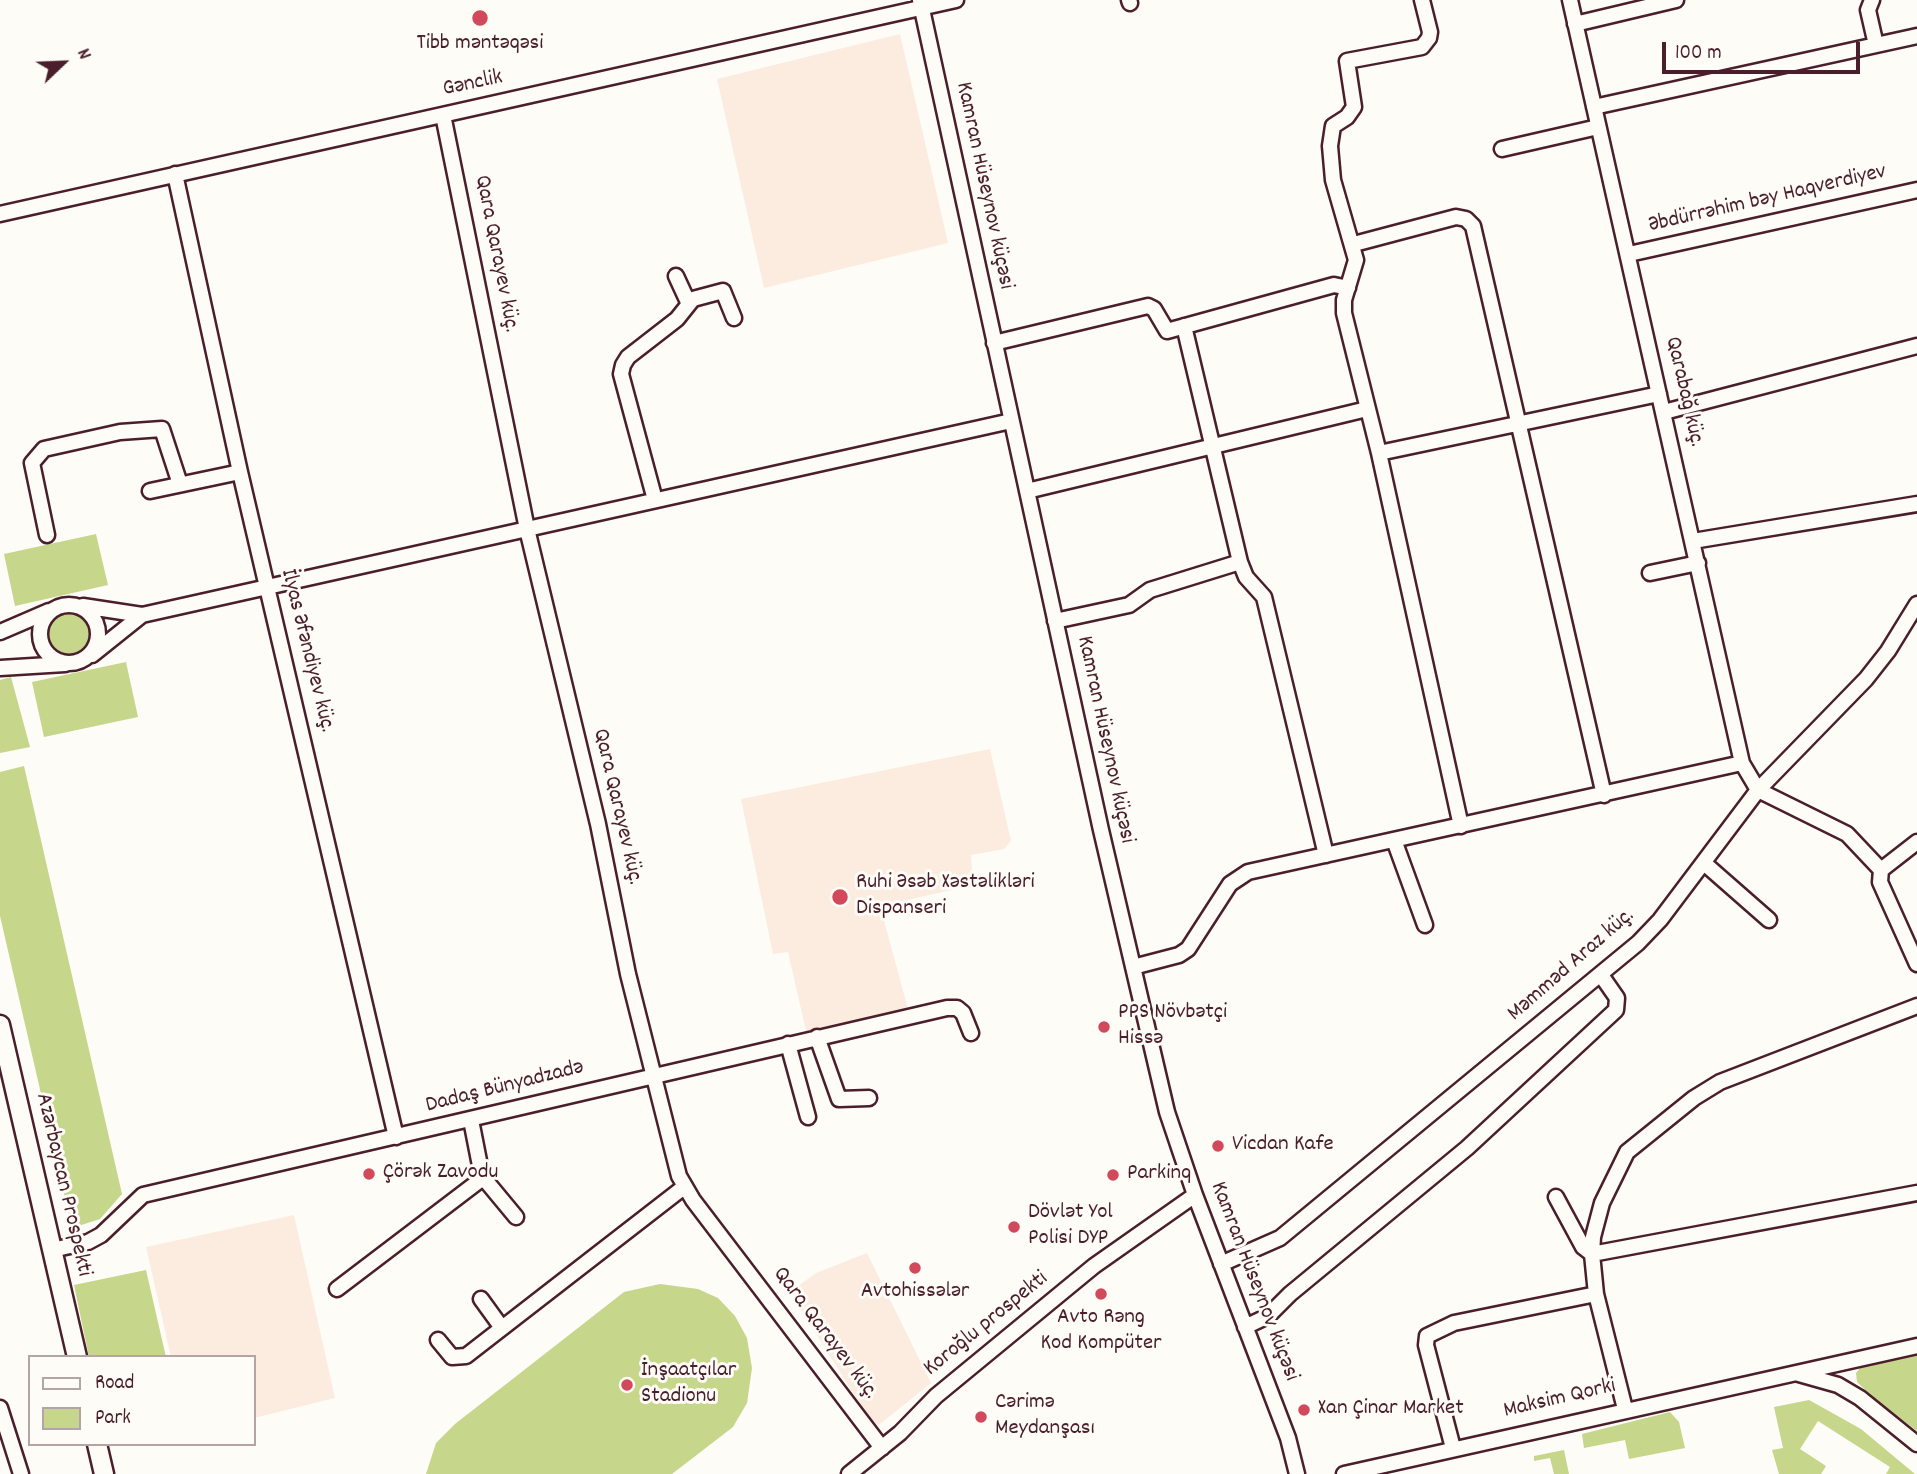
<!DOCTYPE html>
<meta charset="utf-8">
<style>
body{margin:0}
#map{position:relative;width:1917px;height:1474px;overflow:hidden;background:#fdfcf7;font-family:Dekko,sans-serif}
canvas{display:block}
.legend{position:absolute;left:28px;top:1355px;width:228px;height:91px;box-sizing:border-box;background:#fdfcf7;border:2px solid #b5a4a5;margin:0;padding:9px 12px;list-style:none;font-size:21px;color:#4a1f2b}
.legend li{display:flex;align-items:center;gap:14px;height:35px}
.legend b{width:35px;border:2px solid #b5a4a5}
.north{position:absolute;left:28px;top:28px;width:70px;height:70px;-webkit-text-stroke:5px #fdfcf7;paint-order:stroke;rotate:67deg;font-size:19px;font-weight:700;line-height:28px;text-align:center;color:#4a1f2b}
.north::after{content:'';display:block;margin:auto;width:24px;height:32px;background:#4a1f2b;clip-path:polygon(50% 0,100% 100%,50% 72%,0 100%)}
.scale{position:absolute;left:1662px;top:42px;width:198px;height:32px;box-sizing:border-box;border:4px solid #4a1f2b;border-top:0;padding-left:9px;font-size:21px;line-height:24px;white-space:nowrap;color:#4a1f2b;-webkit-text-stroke:5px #fdfcf7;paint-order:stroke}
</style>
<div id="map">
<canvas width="1917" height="1474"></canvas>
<ul class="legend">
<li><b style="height:9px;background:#fdfcf7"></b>Road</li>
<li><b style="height:19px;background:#c6d68a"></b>Park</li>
</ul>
<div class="north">N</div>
<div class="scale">100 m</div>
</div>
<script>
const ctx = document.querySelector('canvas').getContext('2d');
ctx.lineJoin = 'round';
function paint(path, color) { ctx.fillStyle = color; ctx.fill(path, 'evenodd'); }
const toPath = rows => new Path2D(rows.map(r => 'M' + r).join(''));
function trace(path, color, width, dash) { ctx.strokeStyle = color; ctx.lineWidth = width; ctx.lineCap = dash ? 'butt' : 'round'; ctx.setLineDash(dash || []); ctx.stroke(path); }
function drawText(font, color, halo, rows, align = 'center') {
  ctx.font = font + ' Dekko,sans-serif'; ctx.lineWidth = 6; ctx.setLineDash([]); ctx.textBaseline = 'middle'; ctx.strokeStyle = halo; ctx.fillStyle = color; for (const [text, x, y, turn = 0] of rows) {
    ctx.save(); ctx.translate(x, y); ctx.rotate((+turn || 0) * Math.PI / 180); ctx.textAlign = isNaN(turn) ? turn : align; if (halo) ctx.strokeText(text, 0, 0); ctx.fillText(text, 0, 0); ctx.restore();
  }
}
const built = toPath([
 [900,34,948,243,764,288,717,79],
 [990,749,1011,841,1004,849,971,855,972,870,956,889,880,906,908,1009,806,1031,788,952,773,954,741,799],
 [294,1215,335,1398,254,1418,254,1357,171,1357,146,1247],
 [867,1253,931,1383,875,1428,790,1292,816,1273]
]);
const green = toPath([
 [96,534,108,585,15,606,4,554],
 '48 634a21 21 0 1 1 42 0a21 21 0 1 1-42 0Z',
 [126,662,138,717,44,737,32,682],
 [11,677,30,747,0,753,0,680],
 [24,766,122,1194,100,1219,72,1228,0,916,0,772],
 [146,1270,166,1357,89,1357,74,1285],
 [660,1284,698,1289,718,1298,735,1316,747,1338,752,1368,747,1403,733,1427,672,1474,426,1474,436,1443,455,1424,624,1292],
 [1917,1352,1917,1431,1876,1400,1857,1382,1856,1373,1864,1363],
 [1809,1400,1861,1429,1915,1474,1886,1474,1890,1467,1818,1421,1800,1449,1826,1466,1821,1474,1779,1474,1772,1450,1783,1448,1774,1407],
 [1670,1412,1679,1422,1685,1448,1629,1459,1625,1440,1584,1448,1582,1434],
 [1564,1450,1569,1474,1554,1474,1550,1458,1534,1461,1534,1456]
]);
const minor = toPath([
 [920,0,1101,830,1167,1112,1195,1195,1288,1438,1297,1474],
 [1129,0,1130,3],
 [1422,0,1430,32,1429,38,1422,47,1347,61,1354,107,1347,117,1333,126,1330,146,1333,180,1356,260,1344,300,1344,313,1379,453,1461,826],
 [1570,0,1742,763,1758,790,1847,834,1881,870],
 [1872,0,1868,10,1876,45],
 [1575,24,1676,0],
 [1594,107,1917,36],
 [443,115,527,529,598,824,628,974,679,1176,693,1200,882,1448],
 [1502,149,1598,127],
 [175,174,240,472,396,1137],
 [0,214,956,0],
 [1354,244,1456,217,1466,219,1473,226,1604,795],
 [1629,254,1917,190],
 [676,276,688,302],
 [1184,326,1240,562,1246,577,1264,597,1326,855],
 [994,343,1148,306,1154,309,1167,331,1334,285,1348,288],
 [1664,412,1917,346],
 [1379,453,1659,394],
 [150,491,240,472],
 [1027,491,1367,409],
 [655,500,621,374,623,365,628,357,677,319,693,299,723,291,734,318],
 [47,535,32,463,44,449,120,432,162,429,180,484],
 [1693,541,1917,504],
 [1650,573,1698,563],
 '40 634a29 29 0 1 1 58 0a29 29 0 1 1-58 0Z',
 [83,606,142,615,92,655],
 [142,615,1011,421],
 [1055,621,1129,605,1150,590,1240,562],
 [0,632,49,611],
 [0,668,65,664],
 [1394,840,1425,925],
 [1917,842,1881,870,1880,882,1917,964],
 [1704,863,1769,920],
 [1133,967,1179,955,1188,949,1230,884,1248,872,1742,763],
 [817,1037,839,1099,869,1098],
 [788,1044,808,1117],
 [482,1176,516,1217],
 [1556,1197,1583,1247,1592,1254,1917,1193],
 [52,1250,88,1242,101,1235,143,1195,947,1008,957,1008,963,1013,971,1033],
 [1221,1264,1280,1238,1638,943,1660,920,1758,790,1866,679,1888,651,1917,604],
 [337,1289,479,1181,482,1176,471,1120],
 [481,1299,502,1328],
 [1245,1327,1268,1316,1290,1294,1467,1148,1616,1010,1617,998,1601,975],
 [438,1340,452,1357,466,1356,684,1187],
 [1799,1374,1838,1385,1860,1398,1917,1444],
 [0,1408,21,1474],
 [1625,1409,1596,1294,1592,1254,1593,1237,1602,1203,1627,1152,1694,1098,1720,1082,1917,1006],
 [1453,1448,1426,1345,1427,1336,1454,1323,1596,1294],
 [849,1474,900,1433,936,1396,1094,1266,1195,1195],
 [1344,1474,1917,1346]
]);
const tertiary = toPath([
 [0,1025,77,1357],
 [97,1444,104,1474]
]);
const markers = [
 [480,18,9,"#d1495b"],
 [840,897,9,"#d1495b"],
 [1104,1027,7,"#d1495b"],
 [1218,1146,7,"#d1495b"],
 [369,1174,7,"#d1495b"],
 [1113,1175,7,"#d1495b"],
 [1014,1227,7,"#d1495b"],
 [915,1268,7,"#d1495b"],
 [1101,1294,7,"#d1495b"],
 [627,1385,7,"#d1495b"],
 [1304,1410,7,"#d1495b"],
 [981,1417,7,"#d1495b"]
];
const poiNames = [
 ["Tibb məntəqəsi",480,45,"center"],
 ["Ruhi Əsəb Xəstəlikləri",856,884],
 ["Dispanseri",856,910],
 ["PPS Növbətçi",1118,1014],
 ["Hissə",1118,1040],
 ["Vicdan Kafe",1232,1146],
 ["Çörək Zavodu",383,1174],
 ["Parkinq",1127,1175],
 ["Dövlət Yol",1028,1214],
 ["Polisi DYP",1028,1240],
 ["Avtohissələr",915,1293,"center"],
 ["Avto Rəng",1101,1319,"center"],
 ["Kod Kompüter",1101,1345,"center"],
 ["İnşaatçılar",641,1372],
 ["Stadionu",641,1398],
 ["Cərimə",995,1404],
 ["Meydanşası",995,1430],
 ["Xan Çinar Market",1318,1410]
];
const streetNames = [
 ["Gənclik",473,85,-12],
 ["Kamran Hüseynov küçəsi",983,186,78],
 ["Əbdürrəhim bəy Haqverdiyev",1768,200,-13],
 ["Qara Qarayev küç.",495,254,79],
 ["Qarabağ küç.",1683,392,77],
 ["İlyas Əfəndiyev küç.",306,651,76],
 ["Kamran Hüseynov küçəsi",1104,740,78],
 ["Qara Qarayev küç.",616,807,77],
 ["Məmməd Araz küç.",1572,966,-41],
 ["Dadaş Bünyadzadə",505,1088,-14],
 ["Azərbaycan Prospekti",62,1185,77],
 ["Kamran Hüseynov küçəsi",1253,1282,69],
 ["Koroğlu prospekti",987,1325,-39],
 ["Qara Qarayev küç.",824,1334,53],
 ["Maksim Qorki",1560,1400,-13]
];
paint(built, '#fbecdf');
paint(green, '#c6d68a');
trace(minor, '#4a1f2b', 19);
trace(tertiary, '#4a1f2b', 23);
trace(minor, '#fdfcf7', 14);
trace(tertiary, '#fdfcf7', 18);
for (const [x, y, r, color] of markers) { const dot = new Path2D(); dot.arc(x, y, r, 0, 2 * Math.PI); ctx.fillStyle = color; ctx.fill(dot); trace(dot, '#fdfcf7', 2.5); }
drawText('23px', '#4a1f2b', '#fdfcf7', poiNames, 'left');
drawText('23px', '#4a1f2b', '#fdfcf7', streetNames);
</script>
